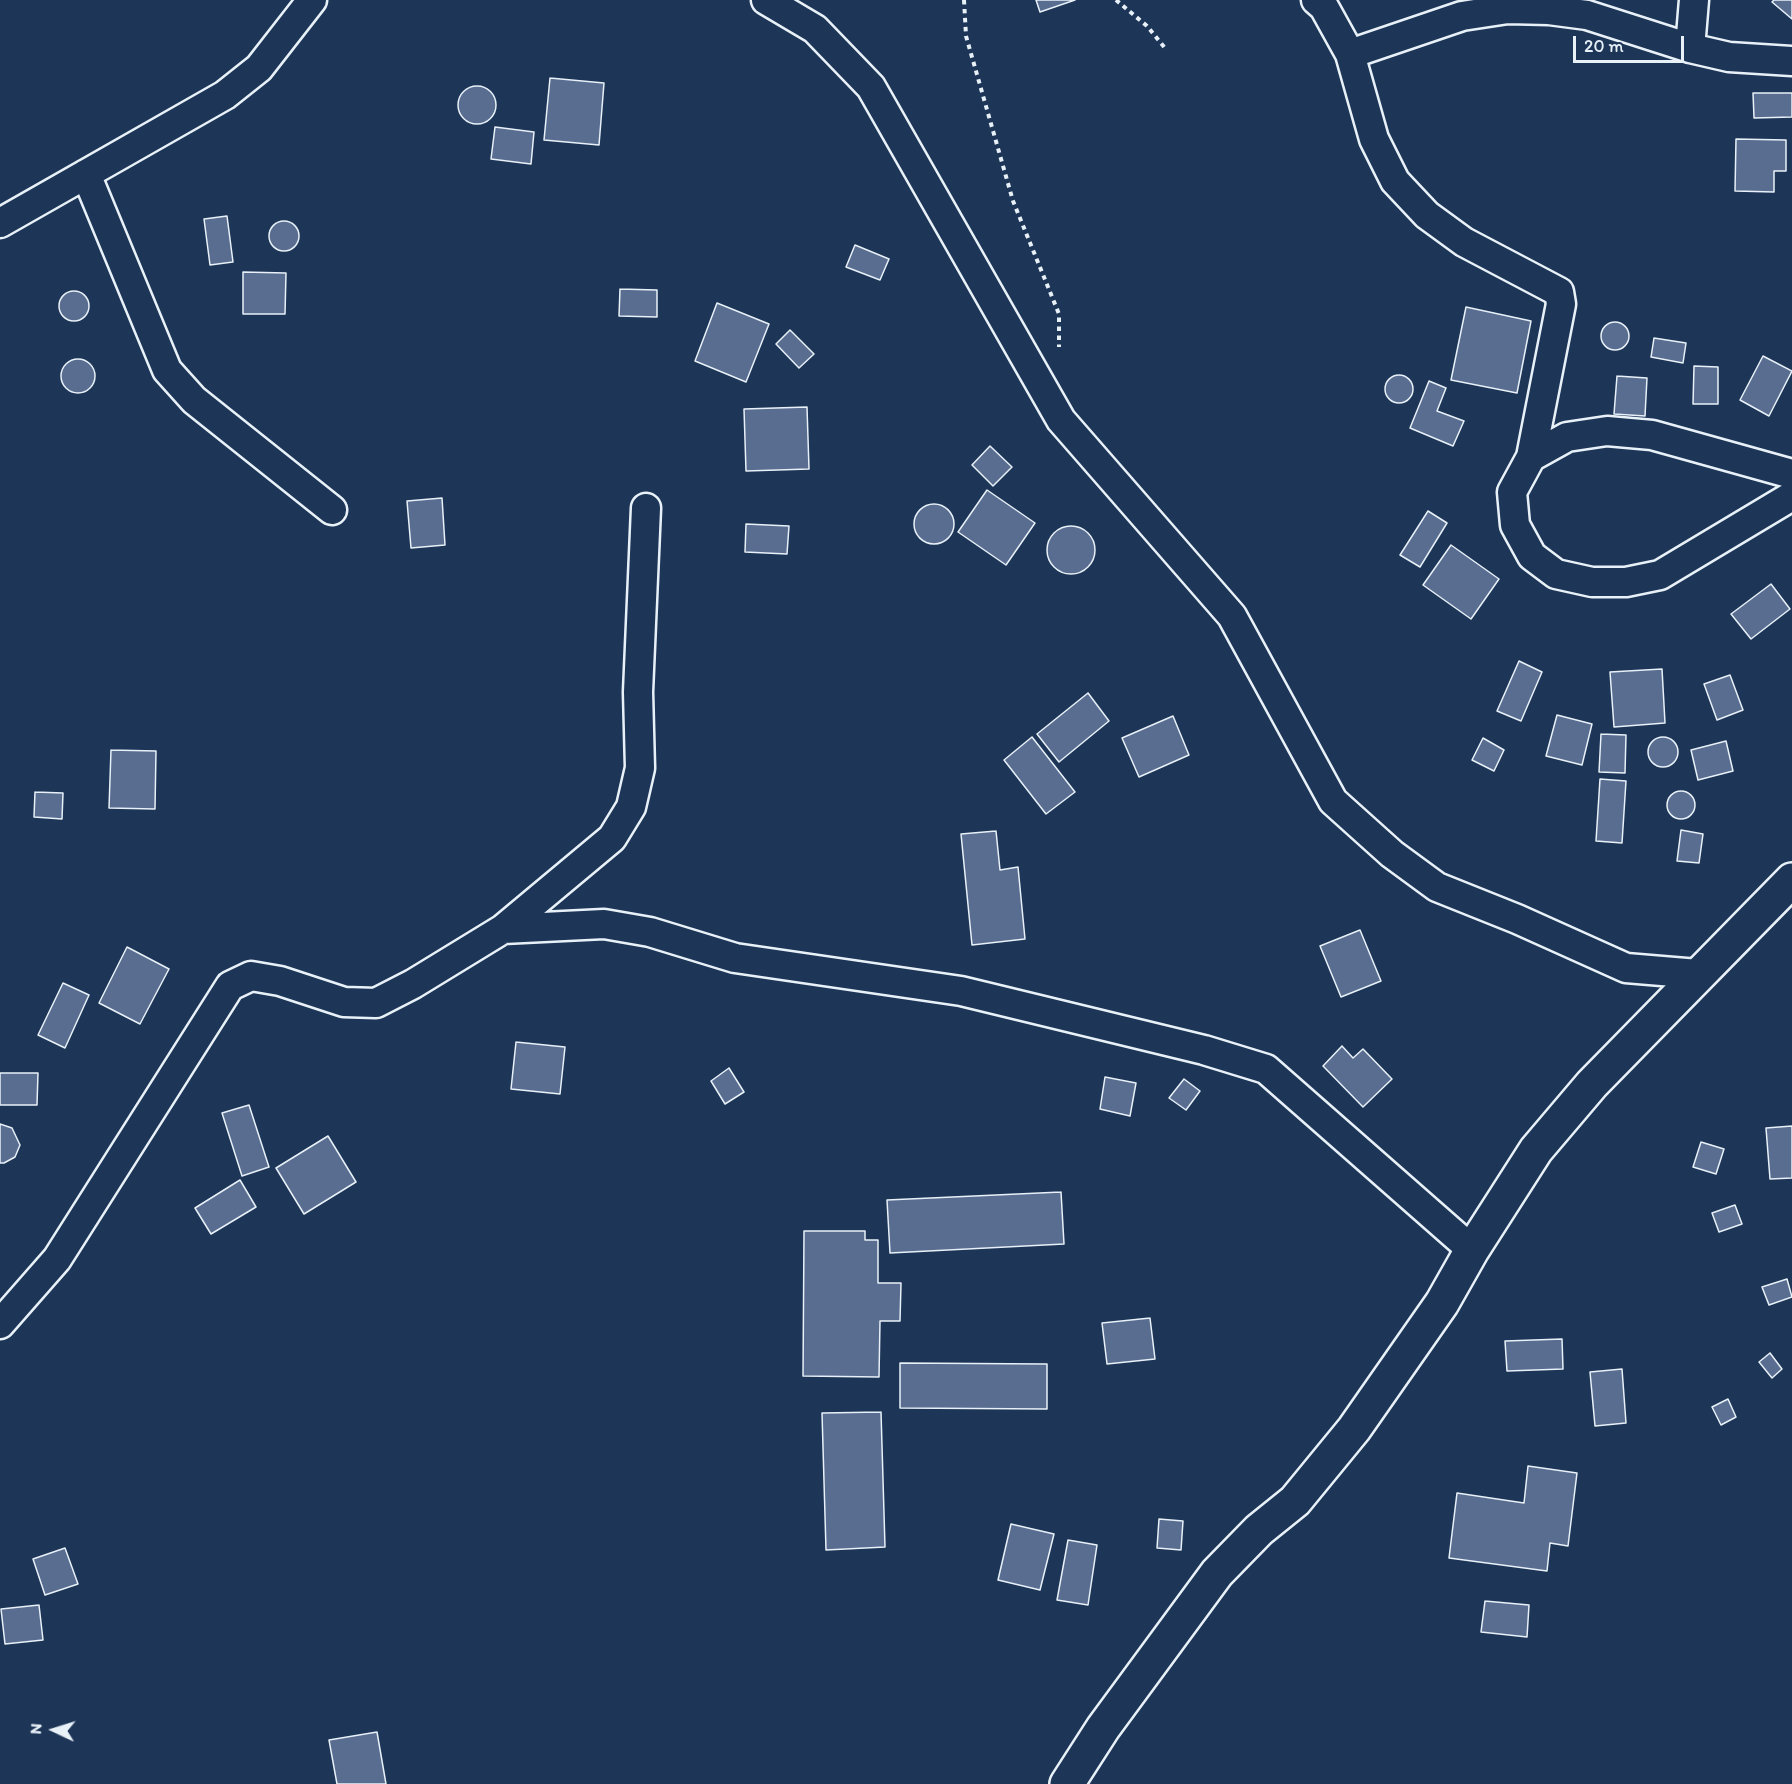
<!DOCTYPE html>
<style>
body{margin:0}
#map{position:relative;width:1792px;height:1784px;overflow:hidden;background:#1d3557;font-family:Itim,sans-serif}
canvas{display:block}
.north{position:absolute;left:24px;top:1700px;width:60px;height:60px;-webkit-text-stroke:4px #1d3557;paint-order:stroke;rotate:274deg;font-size:16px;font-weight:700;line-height:24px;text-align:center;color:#e8f1f8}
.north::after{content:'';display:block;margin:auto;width:21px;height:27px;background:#e8f1f8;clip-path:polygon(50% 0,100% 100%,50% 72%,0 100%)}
.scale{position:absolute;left:1573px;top:36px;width:111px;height:27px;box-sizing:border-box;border:3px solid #e8f1f8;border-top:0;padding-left:8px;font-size:18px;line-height:21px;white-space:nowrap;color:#e8f1f8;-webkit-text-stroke:4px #1d3557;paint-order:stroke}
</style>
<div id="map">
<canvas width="1792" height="1784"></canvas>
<div class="north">N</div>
<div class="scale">20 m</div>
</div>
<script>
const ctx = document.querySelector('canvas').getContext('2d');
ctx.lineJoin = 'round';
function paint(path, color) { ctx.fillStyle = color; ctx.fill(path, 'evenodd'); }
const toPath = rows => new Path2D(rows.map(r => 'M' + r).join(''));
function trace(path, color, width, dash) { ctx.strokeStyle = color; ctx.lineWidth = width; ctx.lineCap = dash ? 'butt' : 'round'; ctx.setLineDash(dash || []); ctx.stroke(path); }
const building = toPath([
 [1036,0,1075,0,1040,12,1036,0],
 [1774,0,1792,0,1792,19,1772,2,1774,0],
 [550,78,604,83,599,145,544,140,550,78],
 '458 105a19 19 0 1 1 38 0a19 19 0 1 1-38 0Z',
 [1753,93,1792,93,1792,117,1754,118,1753,93],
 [495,127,534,132,531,164,491,159,495,127],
 [1736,139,1786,140,1786,171,1774,171,1774,192,1735,191,1736,139],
 [227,216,233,262,210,265,204,219,227,216],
 '269 236a15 15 0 1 1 30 0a15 15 0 1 1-30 0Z',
 [855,245,889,259,880,280,846,267,855,245],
 [243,272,286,273,285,314,243,314,243,272],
 [620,289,657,290,657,317,619,316,620,289],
 '59 306a15 15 0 1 1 30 0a15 15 0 1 1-30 0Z',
 [717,303,769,324,746,382,695,361,717,303],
 [1466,307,1531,321,1517,393,1451,380,1466,307],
 '1601 336a14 14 0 1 1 28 0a14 14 0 1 1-28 0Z',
 [790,330,814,354,799,368,776,344,790,330],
 [1654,338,1686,343,1683,363,1651,357,1654,338],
 [1763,356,1792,371,1769,416,1740,400,1763,356],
 '61 376a17 17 0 1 1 34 0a17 17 0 1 1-34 0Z',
 [1694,366,1718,367,1718,404,1693,404,1694,366],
 '1385 389a14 14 0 1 1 28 0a14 14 0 1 1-28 0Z',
 [1617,376,1647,378,1645,416,1614,414,1617,376],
 [1429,381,1446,388,1437,411,1464,421,1453,446,1410,428,1429,381],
 [807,407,809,469,746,471,744,409,807,407],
 [990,446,1012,467,993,486,972,465,990,446],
 [987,490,1035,523,1006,565,958,532,987,490],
 [442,498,445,545,411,548,407,501,442,498],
 '914 524a20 20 0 1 1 40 0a20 20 0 1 1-40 0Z',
 [1428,511,1447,523,1420,567,1400,555,1428,511],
 [746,524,789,526,787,554,745,552,746,524],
 '1047 550a24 24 0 1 1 48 0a24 24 0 1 1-48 0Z',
 [1451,545,1499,579,1471,619,1423,585,1451,545],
 [1771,584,1790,609,1751,639,1731,614,1771,584],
 [1519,661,1542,672,1521,721,1497,711,1519,661],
 [1662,669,1665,723,1614,727,1610,672,1662,669],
 [1730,675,1743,710,1717,720,1704,684,1730,675],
 [1088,693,1109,721,1059,762,1037,734,1088,693],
 [1557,715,1592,724,1582,765,1546,756,1557,715],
 [1173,716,1189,755,1139,777,1122,738,1173,716],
 [1601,734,1626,735,1625,773,1599,772,1601,734],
 [1032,737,1075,792,1046,814,1004,760,1032,737],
 '1648 752a15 15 0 1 1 30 0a15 15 0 1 1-30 0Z',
 [1483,738,1504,750,1494,771,1472,760,1483,738],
 [1726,741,1733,771,1698,780,1691,750,1726,741],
 [111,750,156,751,155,809,109,808,111,750],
 [1600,779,1626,781,1622,843,1596,841,1600,779],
 '1667 805a14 14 0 1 1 28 0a14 14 0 1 1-28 0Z',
 [35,792,63,793,62,819,34,817,35,792],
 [1681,830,1703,834,1699,863,1677,861,1681,830],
 [996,831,1000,870,1018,867,1025,939,972,945,961,834,996,831],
 [1360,930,1381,981,1341,997,1320,946,1360,930],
 [127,947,169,969,140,1024,99,1003,127,947],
 [63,983,89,995,65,1048,38,1035,63,983],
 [516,1042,565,1047,560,1094,511,1089,516,1042],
 [1342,1046,1353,1058,1363,1049,1392,1079,1363,1107,1323,1066,1342,1046],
 [729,1068,744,1092,725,1104,711,1081,729,1068],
 [0,1073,38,1073,37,1105,0,1105,0,1073],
 [1105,1077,1136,1083,1130,1116,1100,1109,1105,1077],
 [1184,1079,1200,1091,1186,1110,1169,1098,1184,1079],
 [249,1105,269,1167,242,1176,222,1113,249,1105],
 [0,1124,12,1128,20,1145,15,1157,4,1163,0,1163,0,1124],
 [1792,1126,1792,1178,1770,1179,1766,1128,1792,1126],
 [328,1136,356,1182,304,1214,276,1168,328,1136],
 [1701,1142,1724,1149,1716,1174,1693,1167,1701,1142],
 [240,1180,256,1207,211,1234,195,1208,240,1180],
 [1061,1192,1064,1244,890,1253,887,1200,1061,1192],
 [1735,1205,1742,1224,1719,1232,1712,1213,1735,1205],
 [804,1231,865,1231,865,1240,878,1240,878,1283,901,1283,900,1321,880,1321,879,1377,803,1376,804,1231],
 [1787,1279,1792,1297,1769,1305,1762,1287,1787,1279],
 [1150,1318,1155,1359,1107,1364,1102,1323,1150,1318],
 [1562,1339,1563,1369,1507,1371,1505,1341,1562,1339],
 [1770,1353,1782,1369,1772,1378,1759,1362,1770,1353],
 [900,1363,1047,1364,1047,1409,900,1408,900,1363],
 [1622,1369,1626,1423,1595,1426,1590,1372,1622,1369],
 [1728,1399,1736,1417,1721,1425,1712,1407,1728,1399],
 [881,1412,885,1547,826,1550,822,1413,881,1412],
 [1528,1466,1577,1473,1568,1546,1550,1543,1547,1571,1449,1558,1457,1493,1524,1503,1528,1466],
 [1159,1519,1183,1521,1181,1550,1157,1548,1159,1519],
 [1011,1524,1054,1534,1040,1590,998,1580,1011,1524],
 [1068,1540,1097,1545,1088,1605,1057,1600,1068,1540],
 [65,1548,78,1584,45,1595,33,1559,65,1548],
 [1485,1601,1529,1605,1527,1637,1481,1632,1485,1601],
 [39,1605,43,1640,5,1644,1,1609,39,1605],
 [377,1732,386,1784,337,1784,329,1740,377,1732]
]);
const path = toPath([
 [964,0,966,36,1013,201,1059,314,1059,347],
 [1116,0,1147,26,1165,48]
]);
const minor = toPath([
 [766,0,815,29,871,87,1061,420,1232,616,1333,801,1392,854,1437,887,1517,919,1626,968,1698,974],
 [1316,0,1324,7,1350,54,1374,139,1395,181,1427,215,1464,242,1559,292,1561,304,1531,457,1512,492,1515,525,1532,556,1556,574,1592,582,1626,582,1660,575,1792,496],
 [1690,48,1694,0],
 [1350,54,1462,16,1508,9,1549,10,1587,15,1690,48,1729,57,1792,61],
 [86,174,167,370,194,400,332,510],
 [0,223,225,95,259,68,312,0],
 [1531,457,1567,437,1607,431,1652,435,1792,474],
 [503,929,604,924,650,932,735,958,961,991,1204,1050,1266,1069,1472,1250],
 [0,1324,57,1259,230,986,251,976,280,981,344,1002,376,1003,413,984,503,929,612,838,631,807,640,768,638,692,646,508]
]);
const tertiary = toPath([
 [1067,1784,1103,1728,1217,1573,1259,1530,1295,1501,1354,1429,1442,1303,1472,1250,1536,1150,1592,1084,1792,880]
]);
paint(building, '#596d91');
trace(building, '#e8f1f8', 1.5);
trace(minor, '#e8f1f8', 33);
trace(tertiary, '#e8f1f8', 38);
trace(path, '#e8f1f8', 4, [4.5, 4.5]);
trace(minor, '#1d3557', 28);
trace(tertiary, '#1d3557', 33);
</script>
